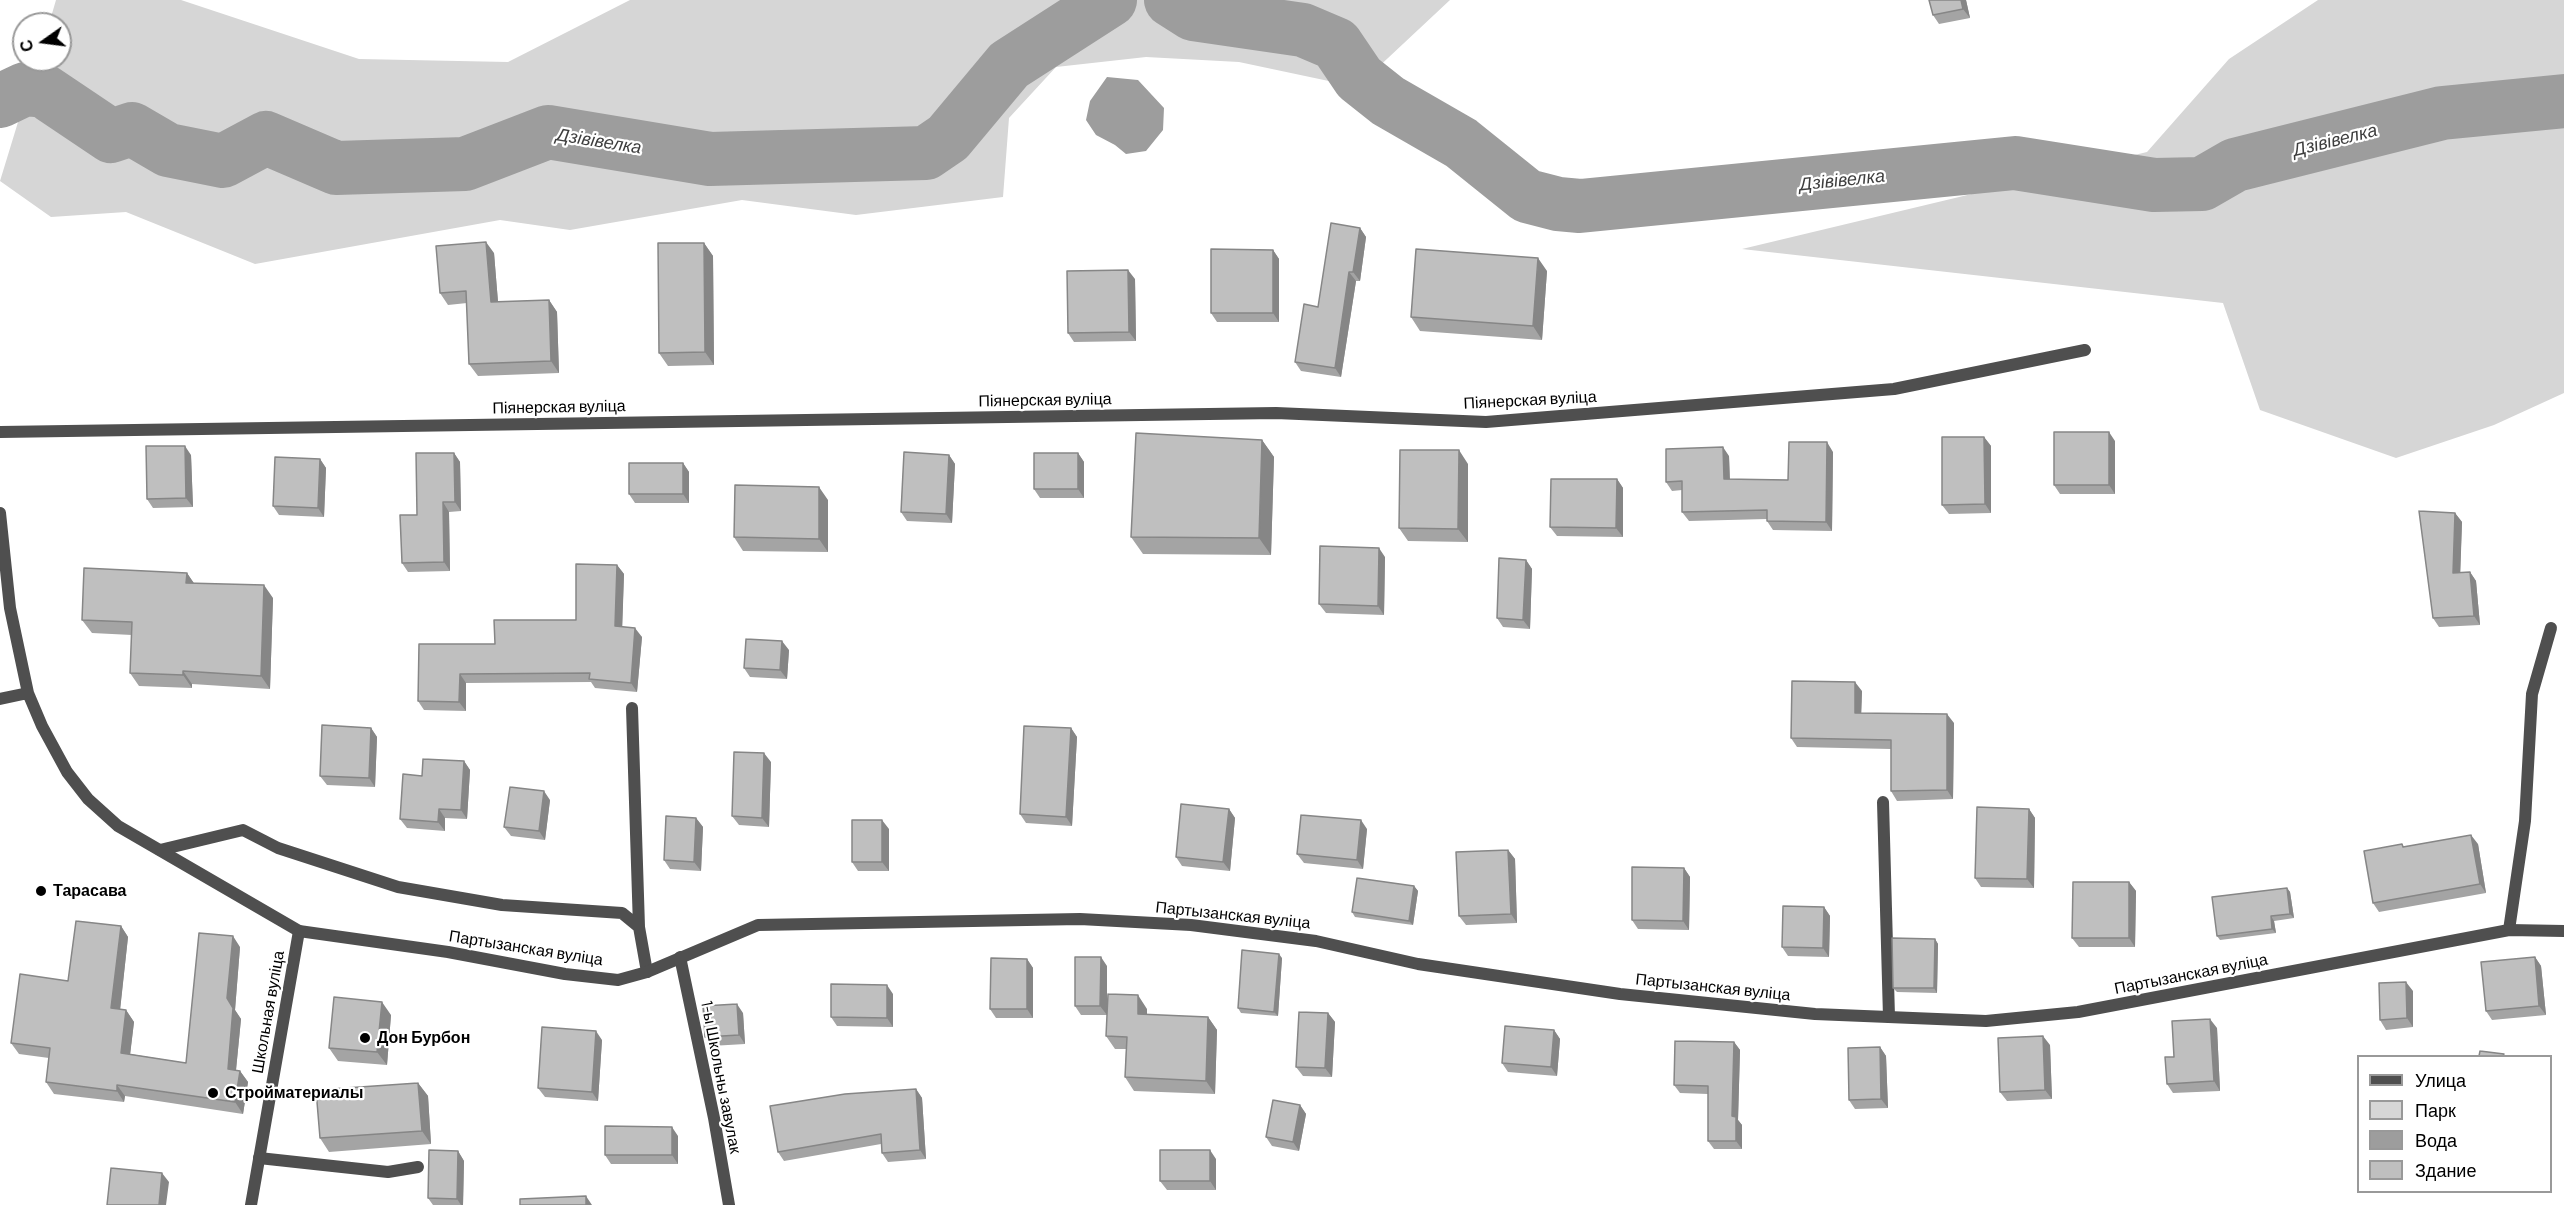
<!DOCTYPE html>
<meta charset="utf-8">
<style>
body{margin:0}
#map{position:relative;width:2564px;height:1205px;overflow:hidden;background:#fff;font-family:Barlow,sans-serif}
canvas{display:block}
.legend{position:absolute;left:2357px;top:1055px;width:195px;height:138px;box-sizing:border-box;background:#fff;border:2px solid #999;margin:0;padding:8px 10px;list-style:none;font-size:18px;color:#000}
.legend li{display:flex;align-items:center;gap:12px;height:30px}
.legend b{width:30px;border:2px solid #999}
.north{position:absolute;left:12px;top:12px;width:60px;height:60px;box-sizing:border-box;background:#fff;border:2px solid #999;border-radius:50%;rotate:256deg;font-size:16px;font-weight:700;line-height:24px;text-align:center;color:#000}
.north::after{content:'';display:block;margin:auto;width:21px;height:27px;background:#000;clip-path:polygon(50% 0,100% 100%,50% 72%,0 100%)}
</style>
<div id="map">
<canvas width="2564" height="1205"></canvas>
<ul class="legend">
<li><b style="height:8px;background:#4f4f4f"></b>Улица</li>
<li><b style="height:16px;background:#d6d6d6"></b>Парк</li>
<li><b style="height:16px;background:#9d9d9d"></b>Вода</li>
<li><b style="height:16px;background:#bfbfbf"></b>Здание</li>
</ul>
<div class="north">С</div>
</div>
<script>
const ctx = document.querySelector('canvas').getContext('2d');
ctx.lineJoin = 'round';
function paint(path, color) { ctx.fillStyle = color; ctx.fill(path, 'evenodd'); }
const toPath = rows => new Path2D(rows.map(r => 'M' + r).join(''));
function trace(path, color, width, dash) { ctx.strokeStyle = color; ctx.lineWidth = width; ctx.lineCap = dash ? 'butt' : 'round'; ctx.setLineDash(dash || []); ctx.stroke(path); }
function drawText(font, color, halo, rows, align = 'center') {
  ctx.font = font + ' Barlow,sans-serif'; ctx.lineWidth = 4.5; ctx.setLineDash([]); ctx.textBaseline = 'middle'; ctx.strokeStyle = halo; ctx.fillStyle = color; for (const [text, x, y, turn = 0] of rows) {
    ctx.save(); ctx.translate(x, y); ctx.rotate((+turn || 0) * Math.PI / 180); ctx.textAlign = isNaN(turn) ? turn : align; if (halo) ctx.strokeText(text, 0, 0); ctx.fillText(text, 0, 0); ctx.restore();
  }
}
const green = toPath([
 [56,0,181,0,359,59,508,62,630,0,1450,0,1357,87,1239,62,1146,57,1056,67,1009,118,1003,197,856,215,742,200,570,230,500,220,255,264,126,212,51,217,0,181,37,60,60,60,60,24,49,24],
 [2318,0,2564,0,2564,393,2494,425,2396,458,2260,410,2223,303,1742,249,2147,152,2229,59]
]);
const water = toPath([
 [1107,77,1138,80,1164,108,1163,130,1146,151,1126,154,1115,145,1096,135,1086,120,1090,101],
 [1533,183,1572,188,1605,203,1618,216,1608,228,1587,229,1536,210,1527,196]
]);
const river = toPath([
 [1171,0,1193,14,1303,30,1336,44,1359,78,1388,101,1461,143,1527,196,1558,204,1580,206,2015,163,2154,185,2202,184,2235,165,2442,113,2564,101],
 [0,101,25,89,44,91,111,136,132,129,168,150,223,161,266,138,336,168,465,164,548,132,710,159,926,153,948,138,1009,65,1110,0]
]);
const service = toPath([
 [632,708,639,927],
 [1883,802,1889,1017],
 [160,850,243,830,278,848,398,887,502,905,622,913,639,927,647,972],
 [2509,930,2525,821,2532,694,2551,628],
 [259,1158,388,1172,418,1167]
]);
const minor = toPath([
 [0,432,1276,413,1486,422,1894,389,2085,350],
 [680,957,714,1118,729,1205],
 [251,1205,299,931]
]);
const tertiary = toPath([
 [0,513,10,608,28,693,42,726,67,772,88,799,118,826,299,931,448,952,565,974,618,980,647,972,758,925,1080,919,1191,925,1316,941,1418,964,1620,994,1815,1014,1986,1021,2078,1012,2509,930,2564,931],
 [0,699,28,693]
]);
const wall = toPath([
 [1929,0,1966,0,1970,18,1939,24,1933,15],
 [1360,228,1366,237,1360,281,1356,281,1341,377,1301,371,1295,362,1318,307],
 [704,243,713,256,714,365,668,366,659,353],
 [1273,250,1279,259,1279,322,1217,322,1211,313],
 [494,253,498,302,549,300,557,312,559,373,478,376,469,364,467,303,448,305,440,293],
 [1547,271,1542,340,1420,331,1411,317],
 [1135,279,1136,341,1074,342,1068,333],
 [1984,437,1991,446,1991,513,1949,514,1942,505],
 [1262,440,1274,457,1271,555,1143,554,1131,537],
 [2115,441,2115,494,2060,494,2054,485],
 [1833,452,1832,531,1773,530,1767,521,1767,519,1689,521,1682,512,1682,490,1672,491,1666,482,1729,456,1730,479,1788,480],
 [454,453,460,462,461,511,449,512,450,571,408,572,402,563,417,515],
 [1078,453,1084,462,1084,498,1040,498,1034,489],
 [191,455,193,507,153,508,147,499],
 [949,455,955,464,952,523,907,521,901,512],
 [320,459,326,468,324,517,279,515,273,506],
 [683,463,689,472,689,503,635,503,629,494],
 [1468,464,1468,542,1408,541,1399,528],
 [1617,479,1623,488,1623,537,1557,536,1550,527],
 [828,500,828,552,743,551,734,537],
 [2455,513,2462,522,2460,573,2470,572,2476,581,2480,625,2439,627,2433,618],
 [1385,557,1384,615,1326,613,1319,604],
 [1526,560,1532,569,1530,629,1503,627,1497,618],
 [617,565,624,574,622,626,642,637,637,692,595,688,591,682,466,683,466,711,424,710,418,701,495,644,576,620],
 [187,573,194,584,273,598,270,689,192,684,192,688,139,686,130,673,132,635,92,633,82,620],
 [789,650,787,679,750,677,744,668],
 [1862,691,1861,713,1954,723,1953,799,1897,801,1891,791,1891,749,1797,747,1791,738],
 [371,728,377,737,375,787,327,785,320,776],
 [1071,728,1077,737,1072,826,1026,823,1020,814],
 [464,761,470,770,467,819,445,818,445,831,407,828,400,819,422,776],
 [771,762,769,827,739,825,732,816],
 [550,800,545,840,511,836,504,827],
 [1229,809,1235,818,1230,871,1182,866,1176,857],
 [2029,809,2035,818,2034,888,1981,887,1975,878],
 [696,818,703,827,701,871,670,869,664,860],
 [889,829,889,871,858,871,852,862],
 [1367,829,1363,869,1304,863,1297,854],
 [2478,844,2486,893,2379,912,2373,903,2404,846],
 [1508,850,1515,859,1517,923,1466,925,1459,916],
 [1684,868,1690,877,1689,930,1638,929,1632,920],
 [2129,882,2136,891,2135,947,2079,947,2072,938],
 [1414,886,1418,891,1413,925,1355,917,1352,912],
 [2287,888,2290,892,2294,918,2274,921,2276,933,2220,940,2217,936],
 [1824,907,1830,916,1829,957,1788,956,1782,947],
 [121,926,128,937,120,1009,126,1010,134,1022,130,1054,186,1063,240,947,235,1010,241,1019,236,1070,240,1071,248,1082,243,1114,125,1096,124,1102,54,1094,46,1082,49,1058,19,1054,11,1043],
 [1935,939,1938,944,1937,993,1897,992,1893,988],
 [2535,957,2541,966,2546,1015,2492,1020,2486,1011],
 [1282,958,1278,1016,1241,1013,1238,1008],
 [1027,959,1033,968,1033,1018,996,1018,990,1009],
 [1107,966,1107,1015,1081,1015,1075,1006],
 [2413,991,2413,1027,2386,1030,2380,1020],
 [893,994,893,1027,837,1026,831,1017],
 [1147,1009,1147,1015,1208,1017,1217,1030,1215,1094,1134,1091,1125,1077,1126,1049,1115,1049,1106,1036],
 [743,1013,745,1044,711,1046,705,1037],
 [1328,1013,1335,1022,1332,1077,1303,1076,1296,1067],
 [391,1015,387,1065,338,1061,329,1048],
 [2217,1028,2220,1091,2173,1093,2167,1084,2174,1057],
 [1554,1030,1560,1039,1557,1076,1508,1072,1502,1063],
 [602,1040,598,1101,545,1097,538,1088],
 [1734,1042,1740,1050,1738,1120,1742,1125,1742,1149,1714,1149,1708,1141,1708,1094,1680,1093,1674,1085],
 [2050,1045,2052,1099,2007,1101,2000,1092],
 [1880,1047,1886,1056,1888,1108,1855,1109,1849,1100],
 [418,1083,428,1096,431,1144,329,1152,320,1138],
 [916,1089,922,1098,926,1159,888,1162,882,1153,881,1144,784,1161,778,1152],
 [1300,1105,1306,1114,1299,1151,1272,1146,1266,1137],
 [678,1136,678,1164,611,1164,605,1155],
 [458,1151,464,1161,463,1205,433,1205,428,1198],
 [1216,1159,1216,1190,1167,1190,1160,1181]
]);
const shadedWall = toPath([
 [1961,0,1966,0,1970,18,1963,9],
 [1360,228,1366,237,1360,281,1353,272],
 [486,242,494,253,499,314,491,302],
 [704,243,713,256,714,365,705,352],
 [1273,250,1279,259,1279,322,1273,313],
 [1538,258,1547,271,1542,340,1533,326],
 [1128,270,1135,279,1136,341,1129,332],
 [1349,272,1356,281,1341,377,1335,368],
 [549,300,557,312,559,373,551,361],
 [2109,432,2115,441,2115,494,2109,485],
 [1984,437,1991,446,1991,513,1985,504],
 [1262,440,1274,457,1271,555,1259,538],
 [1827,442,1833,452,1832,531,1826,522],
 [185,446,191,455,193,507,186,498],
 [1723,447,1729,456,1730,488,1724,479],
 [1459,450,1468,464,1468,542,1458,529],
 [454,453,460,462,461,511,455,502],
 [1078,453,1084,462,1084,498,1078,489],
 [949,455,955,464,952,523,946,514],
 [320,459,326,468,324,517,318,508],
 [683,463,689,472,689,503,683,494],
 [1617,479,1623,488,1623,537,1616,528],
 [819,487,828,500,828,552,819,539],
 [443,502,449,512,450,571,444,562],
 [2455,513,2462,522,2460,582,2453,573],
 [1379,548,1385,557,1384,615,1378,606],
 [1526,560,1532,569,1530,629,1523,620],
 [617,565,624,574,622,635,615,626],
 [2470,572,2476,581,2480,625,2474,616],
 [187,573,196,586,186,583],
 [264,585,273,598,270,689,261,676],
 [635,628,642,637,637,692,631,683],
 [782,641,789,650,787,679,780,670],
 [183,671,192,684,192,688,183,675],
 [460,674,466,683,466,711,459,702],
 [1855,682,1862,691,1861,722,1855,713],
 [1947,714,1954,723,1953,799,1947,790],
 [371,728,377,737,375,787,369,778],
 [1071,728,1077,737,1072,826,1066,817],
 [764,753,771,762,769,827,762,818],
 [464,761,470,770,467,819,461,810],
 [544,791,550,800,545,840,539,831],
 [439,809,445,818,445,831,438,822],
 [1229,809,1235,818,1230,871,1223,862],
 [2029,809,2035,818,2034,888,2027,879],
 [696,818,703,827,701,871,694,862],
 [882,820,889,829,889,871,882,862],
 [1361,820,1367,829,1363,869,1357,860],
 [2471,835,2478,844,2486,893,2480,884],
 [1508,850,1515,859,1517,923,1511,914],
 [1684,868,1690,877,1689,930,1683,921],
 [2129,882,2136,891,2135,947,2129,938],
 [1414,886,1418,891,1413,925,1409,921],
 [2287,888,2290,892,2294,918,2290,914],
 [1824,907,1830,916,1829,957,1823,948],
 [2271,916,2274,921,2276,933,2272,929],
 [121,926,128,937,119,1020,111,1008],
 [233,936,240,947,235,1010,241,1019,235,1080,228,1069,227,998],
 [1935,939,1938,944,1937,993,1934,988],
 [1279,954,1282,958,1278,1016,1274,1012],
 [1101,957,1107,966,1107,1015,1100,1006],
 [2535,957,2541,966,2546,1015,2539,1006],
 [1027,959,1033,968,1033,1018,1027,1009],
 [2406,982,2413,991,2413,1027,2407,1018],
 [887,985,893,994,893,1027,887,1018],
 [1138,995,1147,1009,1147,1027,1138,1014],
 [382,1002,391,1015,387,1065,377,1052],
 [737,1004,743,1013,745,1044,739,1035],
 [126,1010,134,1022,129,1064,121,1053],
 [1328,1013,1335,1022,1332,1077,1325,1068],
 [1208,1017,1217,1030,1215,1094,1206,1081],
 [2210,1019,2217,1028,2220,1091,2214,1081],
 [1554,1030,1560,1039,1557,1076,1551,1067],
 [596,1031,602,1040,598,1101,592,1092],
 [2043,1036,2050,1045,2052,1099,2045,1090],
 [1734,1042,1740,1050,1738,1120,1742,1125,1742,1149,1736,1141,1732,1116],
 [1880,1047,1886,1056,1888,1108,1881,1099],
 [240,1071,248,1082,243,1114,235,1102],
 [418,1083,428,1096,431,1144,422,1131],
 [117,1085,125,1096,124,1102,117,1091],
 [916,1089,922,1098,926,1159,920,1150],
 [1300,1105,1306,1114,1299,1151,1293,1142],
 [672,1127,678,1136,678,1164,672,1155],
 [1210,1150,1216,1159,1216,1190,1210,1181],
 [458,1151,464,1161,463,1205,461,1205,457,1199],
 [162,1173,169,1182,166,1205,159,1205],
 [586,1196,592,1205,586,1205]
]);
const building = toPath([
 [1929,0,1961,0,1963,9,1933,15,1929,0],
 [1331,223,1360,228,1353,272,1349,272,1335,368,1295,362,1304,304,1318,307,1331,223],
 [486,242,491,302,549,300,551,361,469,364,466,291,440,293,436,246,486,242],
 [658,243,704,243,705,352,659,353,658,243],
 [1211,249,1273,250,1273,313,1211,313,1211,249],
 [1416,249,1538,258,1533,326,1411,317,1416,249],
 [1128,270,1129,332,1068,333,1067,271,1128,270],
 [2054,432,2109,432,2109,485,2054,485,2054,432],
 [1136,433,1262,440,1259,538,1131,537,1136,433],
 [1942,437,1984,437,1985,504,1942,505,1942,437],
 [1789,442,1827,442,1826,522,1767,521,1767,510,1682,512,1682,481,1666,482,1666,449,1723,447,1724,479,1788,480,1789,442],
 [146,446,185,446,186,498,147,499,146,446],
 [1400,450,1459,450,1458,529,1399,528,1400,450],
 [904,452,949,455,946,514,901,512,904,452],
 [416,453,454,453,455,502,443,502,444,562,402,563,400,515,417,515,416,453],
 [1034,453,1078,453,1078,489,1034,489,1034,453],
 [275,457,320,459,318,508,273,506,275,457],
 [629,463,683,463,683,494,629,494,629,463],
 [1551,479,1617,479,1616,528,1550,527,1551,479],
 [735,485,819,487,819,539,734,537,735,485],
 [2419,511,2455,513,2453,573,2470,572,2474,616,2433,618,2419,511],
 [1320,546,1379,548,1378,606,1319,604,1320,546],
 [1499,558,1526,560,1523,620,1497,618,1499,558],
 [576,564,617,565,615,626,635,628,631,683,589,679,590,673,460,674,459,702,418,701,419,644,495,644,494,620,576,620,576,564],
 [84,568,187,573,186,583,264,585,261,676,183,671,183,675,130,673,132,622,82,620,84,568],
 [746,639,782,641,780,670,744,668,746,639],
 [1792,681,1855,682,1855,713,1947,714,1947,790,1891,791,1891,740,1791,738,1792,681],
 [322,725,371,728,369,778,320,776,322,725],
 [1024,726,1071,728,1066,817,1020,814,1024,726],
 [734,752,764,753,762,818,732,816,734,752],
 [423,759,464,761,461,810,439,809,438,822,400,819,403,774,422,776,423,759],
 [510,787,544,791,539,831,504,827,510,787],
 [1181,804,1229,809,1223,862,1176,857,1181,804],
 [1977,807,2029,809,2027,879,1975,878,1977,807],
 [1301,815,1361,820,1357,860,1297,854,1301,815],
 [666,816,696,818,694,862,664,860,666,816],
 [852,820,882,820,882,862,852,862,852,820],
 [2471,835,2480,884,2373,903,2364,851,2402,844,2403,847,2471,835],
 [1508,850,1511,914,1459,916,1456,852,1508,850],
 [1632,867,1684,868,1683,921,1632,920,1632,867],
 [1357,878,1414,886,1409,921,1352,912,1357,878],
 [2073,882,2129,882,2129,938,2072,938,2073,882],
 [2287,888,2290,914,2271,916,2272,929,2217,936,2212,897,2287,888],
 [1783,906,1824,907,1823,948,1782,947,1783,906],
 [76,921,121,926,111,1008,126,1010,121,1053,186,1063,199,933,233,936,227,998,233,1008,228,1069,240,1071,235,1102,117,1085,117,1091,46,1082,50,1048,11,1043,20,974,68,981,76,921],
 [1892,938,1935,939,1934,988,1893,988,1892,938],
 [1242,950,1279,954,1274,1012,1238,1008,1242,950],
 [1075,957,1101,957,1100,1006,1075,1006,1075,957],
 [2535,957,2539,1006,2486,1011,2481,962,2535,957],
 [991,958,1027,959,1027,1009,990,1009,991,958],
 [2406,982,2407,1018,2380,1020,2379,983,2406,982],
 [831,984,887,985,887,1018,831,1017,831,984],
 [1108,994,1138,995,1138,1014,1208,1017,1206,1081,1125,1077,1127,1037,1106,1036,1108,994],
 [334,997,382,1002,377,1052,329,1048,334,997],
 [737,1004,739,1035,705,1037,703,1006,737,1004],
 [1299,1012,1328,1013,1325,1068,1296,1067,1299,1012],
 [2210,1019,2214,1081,2167,1084,2165,1057,2174,1057,2172,1021,2210,1019],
 [1505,1026,1554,1030,1551,1067,1502,1063,1505,1026],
 [542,1027,596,1031,592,1092,538,1088,542,1027],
 [2043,1036,2045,1090,2000,1092,1998,1038,2043,1036],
 [1675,1041,1734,1042,1732,1116,1736,1117,1736,1141,1708,1141,1708,1086,1674,1085,1675,1041],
 [1880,1047,1881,1099,1849,1100,1848,1048,1880,1047],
 [2480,1051,2504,1054,2503,1056,2479,1056,2480,1051],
 [418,1083,422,1131,320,1138,316,1090,418,1083],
 [916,1089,920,1150,882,1153,881,1134,778,1152,770,1106,845,1094,916,1089],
 [1273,1100,1300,1105,1293,1142,1266,1137,1273,1100],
 [605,1126,672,1127,672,1155,605,1155,605,1126],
 [429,1150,458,1151,457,1199,428,1198,429,1150],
 [1160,1150,1210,1150,1210,1181,1160,1181,1160,1150],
 [111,1168,162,1173,159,1205,107,1205,111,1168],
 [586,1196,586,1205,520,1205,520,1199,586,1196]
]);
const markers = [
 [41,891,6,"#000"],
 [365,1038,6,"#000"],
 [213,1093,6,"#000"]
];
const streetNames = [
 ["Піянерская вуліца",1045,400,-1],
 ["Піянерская вуліца",1530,400,-3],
 ["Піянерская вуліца",559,407,-1],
 ["Партызанская вуліца",1233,915,6],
 ["Партызанская вуліца",526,948,9],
 ["Партызанская вуліца",2191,974,-11],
 ["Партызанская вуліца",1713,987,6],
 ["Школьная вуліца",268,1012,-80],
 ["1-ы Школьны завулак",721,1077,79]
];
const poiNames = [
 ["Тарасава",53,891],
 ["Дон Бурбон",377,1038],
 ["Стройматериалы",225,1093]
];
const waterNames = [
 ["Дзівівелка",2335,140,-14],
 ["Дзівівелка",599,141,9],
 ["Дзівівелка",1842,180,-6]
];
paint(green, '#d6d6d6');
paint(water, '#9d9d9d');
trace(river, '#9d9d9d', 54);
trace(service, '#4f4f4f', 12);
trace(minor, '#4f4f4f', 12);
trace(tertiary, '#4f4f4f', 12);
paint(wall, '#a4a4a4');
paint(shadedWall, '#868686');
paint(building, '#bfbfbf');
trace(building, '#868686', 1.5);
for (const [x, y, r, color] of markers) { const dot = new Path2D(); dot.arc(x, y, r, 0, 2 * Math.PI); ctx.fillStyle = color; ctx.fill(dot); trace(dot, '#fff', 2); }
drawText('16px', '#000', '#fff', streetNames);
drawText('bold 16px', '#000', '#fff', poiNames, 'left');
drawText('italic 18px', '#3e3e3e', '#fff', waterNames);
</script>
